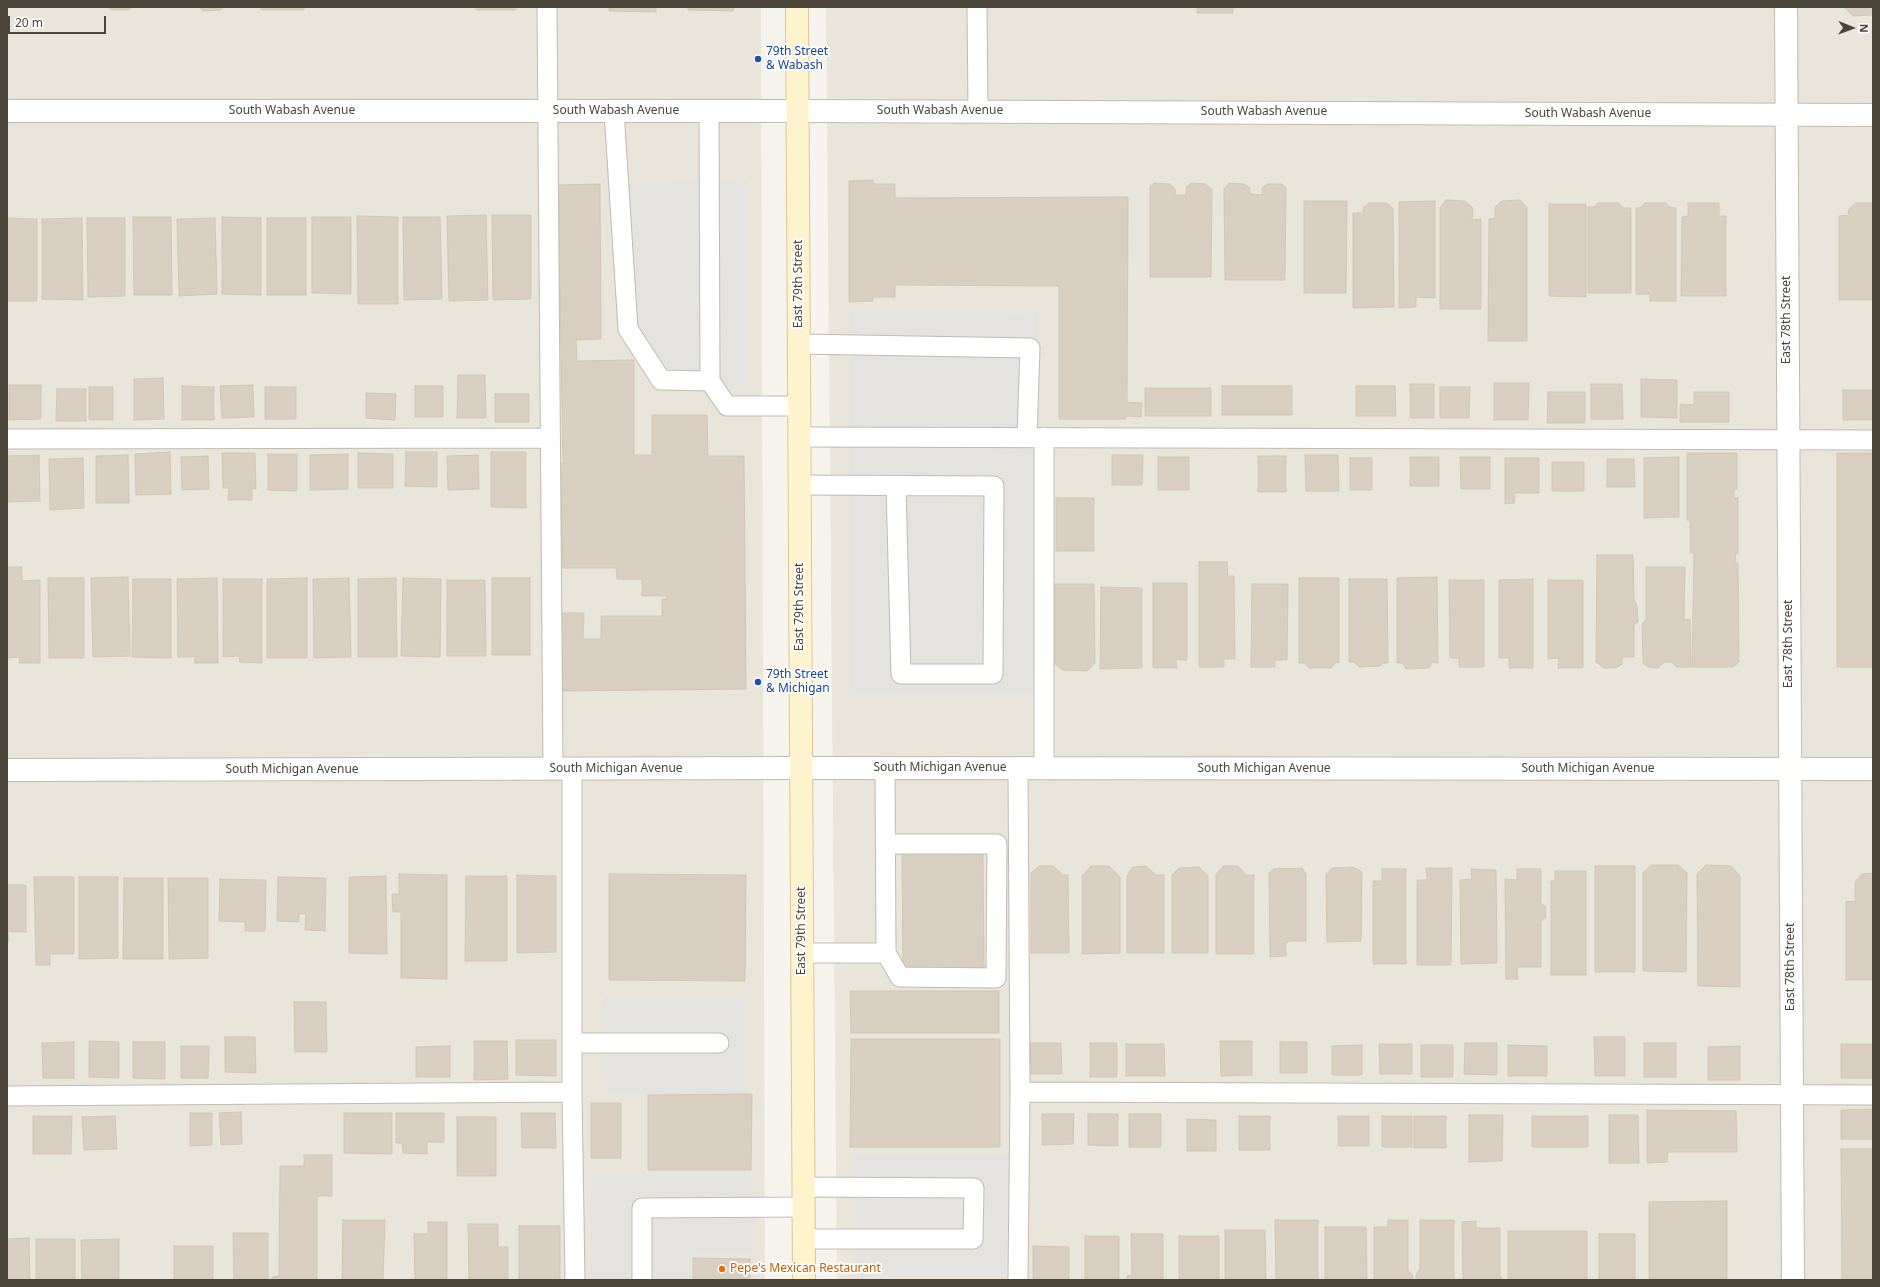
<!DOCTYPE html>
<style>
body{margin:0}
#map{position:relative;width:1880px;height:1287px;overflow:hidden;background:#f6f3ec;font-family:"Noto Sans",sans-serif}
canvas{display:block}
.frame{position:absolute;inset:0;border:8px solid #4b4439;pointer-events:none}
.north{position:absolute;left:1832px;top:8px;width:40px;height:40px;-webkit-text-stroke:3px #fff;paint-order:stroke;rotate:91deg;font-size:11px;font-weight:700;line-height:16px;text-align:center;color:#4b4439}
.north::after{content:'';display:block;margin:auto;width:14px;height:18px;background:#4b4439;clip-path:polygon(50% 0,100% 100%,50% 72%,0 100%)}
.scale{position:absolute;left:8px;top:16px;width:98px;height:18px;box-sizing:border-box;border:2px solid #4b4439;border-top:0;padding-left:5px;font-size:12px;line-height:14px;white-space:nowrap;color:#4b4439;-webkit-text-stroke:3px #fff;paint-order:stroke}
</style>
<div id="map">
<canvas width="1880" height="1287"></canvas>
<div class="frame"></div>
<div class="north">N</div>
<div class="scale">20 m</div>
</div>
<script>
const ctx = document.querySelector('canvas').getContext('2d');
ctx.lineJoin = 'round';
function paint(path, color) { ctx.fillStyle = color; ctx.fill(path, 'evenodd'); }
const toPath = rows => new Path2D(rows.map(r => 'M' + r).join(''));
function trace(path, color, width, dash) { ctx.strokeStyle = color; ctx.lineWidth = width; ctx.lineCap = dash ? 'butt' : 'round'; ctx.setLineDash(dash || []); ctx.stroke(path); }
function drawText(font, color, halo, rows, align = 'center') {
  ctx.font = font + ' "Noto Sans",sans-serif'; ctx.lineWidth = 3.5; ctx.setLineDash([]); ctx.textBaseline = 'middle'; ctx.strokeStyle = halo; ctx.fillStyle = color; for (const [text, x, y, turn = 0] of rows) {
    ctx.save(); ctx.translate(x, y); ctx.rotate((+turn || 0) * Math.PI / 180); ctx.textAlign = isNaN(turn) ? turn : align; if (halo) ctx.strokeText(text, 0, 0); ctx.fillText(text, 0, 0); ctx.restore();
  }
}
const residential = toPath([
 [7,7,761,7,765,1280,7,1280],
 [826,7,1873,7,1873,1280,837,1280]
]);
const parking = toPath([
 [747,181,747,385,707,384,674,370,624,330,620,184],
 [850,312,1038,313,1037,695,849,695],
 [603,997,746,997,746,1094,605,1094],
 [852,1153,1010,1153,1010,1276,855,1275],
 [590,1175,754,1175,753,1254,691,1255,691,1280,591,1280]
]);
const building = toPath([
 [108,7,132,7,129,10,111,10,108,7],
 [199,7,223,7,221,10,203,11,199,7],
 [261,7,304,7,304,10,261,10,261,7],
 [476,7,516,7,516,10,476,10,476,7],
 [609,7,656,7,656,12,609,11,609,7],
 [688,7,734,7,733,11,688,10,688,7],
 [1197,7,1233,7,1233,13,1197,13,1197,7],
 [1844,7,1873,7,1873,15,1853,16,1844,7],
 [873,180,873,184,895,184,895,198,1128,197,1127,402,1142,403,1141,417,1126,416,1125,419,1059,419,1059,286,895,285,895,297,873,297,873,301,849,302,849,181,873,180],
 [1154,183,1170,184,1175,189,1176,195,1186,195,1186,187,1191,183,1206,184,1212,190,1211,277,1150,277,1150,187,1154,183],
 [1229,183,1244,184,1250,188,1250,194,1262,195,1262,188,1267,184,1282,184,1286,188,1285,280,1225,280,1224,189,1229,183],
 [600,184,601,339,576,340,577,361,634,360,634,455,652,455,652,415,707,415,708,456,744,456,746,689,559,691,560,613,584,613,583,639,601,639,601,616,662,616,662,599,667,599,667,596,642,596,642,579,617,579,616,568,563,568,562,536,558,536,558,464,563,463,558,185,600,184],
 [1446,200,1465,201,1473,208,1472,220,1481,219,1481,309,1440,309,1440,208,1446,200],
 [1520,200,1527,207,1527,341,1488,341,1489,219,1495,218,1495,207,1502,201,1520,200],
 [1304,201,1347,201,1346,293,1304,293,1304,201],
 [1435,201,1435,298,1416,297,1416,307,1399,308,1399,202,1435,201],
 [1369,203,1387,203,1393,209,1394,307,1353,308,1353,213,1363,213,1363,208,1369,203],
 [1598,203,1619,203,1623,208,1631,208,1631,293,1588,293,1588,207,1595,207,1598,203],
 [1645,203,1666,203,1669,207,1676,208,1676,301,1650,301,1650,294,1636,294,1636,208,1640,208,1645,203],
 [1688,203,1719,203,1719,216,1726,216,1726,296,1681,296,1682,217,1688,216,1688,203],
 [1856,203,1873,203,1873,300,1839,300,1839,216,1849,215,1848,210,1856,203],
 [1549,204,1586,204,1586,297,1549,296,1549,204],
 [486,215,488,300,449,301,447,216,486,215],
 [492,215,531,215,531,299,493,300,492,215],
 [357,216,398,217,398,304,358,304,357,216],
 [133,217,171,217,172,295,134,295,133,217],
 [222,217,261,218,261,295,222,294,222,217],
 [312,217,351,217,351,294,312,293,312,217],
 [403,217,440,217,442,299,404,300,403,217],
 [7,218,37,219,37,301,7,301,7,218],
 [82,218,83,300,42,299,42,219,82,218],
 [87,218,125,218,125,296,88,297,87,218],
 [215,218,217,294,179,296,177,219,215,218],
 [267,218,306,218,306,295,267,295,267,218],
 [458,375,485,375,486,418,457,418,458,375],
 [163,378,164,419,134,420,134,379,163,378],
 [1641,379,1677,380,1677,418,1641,417,1641,379],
 [1494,383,1529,383,1528,420,1494,420,1494,383],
 [1410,384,1434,384,1434,418,1410,418,1410,384],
 [1591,384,1622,384,1623,419,1591,419,1591,384],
 [9,385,41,385,41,419,9,420,9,385],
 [253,385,254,417,222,418,220,386,253,385],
 [182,386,214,387,214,420,182,420,182,386],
 [415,386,443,386,443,417,415,417,415,386],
 [1222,386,1292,386,1292,415,1222,415,1222,386],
 [1356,386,1395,386,1396,416,1356,416,1356,386],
 [89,387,113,387,113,420,89,420,89,387],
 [265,387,296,387,296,419,265,419,265,387],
 [1440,387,1470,387,1469,418,1440,418,1440,387],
 [1145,388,1211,388,1211,416,1145,416,1145,388],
 [57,389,86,389,86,421,56,421,57,389],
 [1843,390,1873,390,1873,420,1843,420,1843,390],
 [1548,392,1585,392,1585,423,1547,423,1548,392],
 [1694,392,1729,392,1729,422,1680,422,1680,404,1694,405,1694,392],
 [366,393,396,394,395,420,366,418,366,393],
 [495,394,529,394,529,422,495,422,495,394],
 [170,452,171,494,136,495,135,454,170,452],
 [406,452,437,452,437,487,405,486,406,452],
 [491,452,526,452,526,508,491,507,491,452],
 [222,453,255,453,256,489,252,489,252,500,228,500,229,488,223,488,222,453],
 [358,453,393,454,393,488,358,488,358,453],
 [1687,453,1737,453,1737,489,1734,489,1734,498,1738,498,1738,554,1735,554,1736,563,1738,563,1739,662,1733,667,1692,667,1694,553,1690,553,1690,520,1687,520,1687,453],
 [1837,453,1873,453,1873,667,1837,667,1837,453],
 [268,454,297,454,297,491,268,490,268,454],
 [348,454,348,489,310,490,310,455,348,454],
 [39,455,40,501,8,502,7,456,39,455],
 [128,455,129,503,96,503,96,456,128,455],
 [478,455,479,489,448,490,447,456,478,455],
 [1112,455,1143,455,1142,485,1112,485,1112,455],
 [1305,455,1338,455,1339,491,1306,491,1305,455],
 [208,456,209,489,182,490,181,457,208,456],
 [1258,456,1286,456,1286,492,1258,492,1258,456],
 [1158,457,1189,457,1189,490,1158,490,1158,457],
 [1410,457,1439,457,1439,486,1410,486,1410,457],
 [1460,457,1490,457,1490,489,1461,489,1460,457],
 [1679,457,1679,517,1644,518,1644,458,1679,457],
 [83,458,84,508,50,510,49,459,83,458],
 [1350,458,1372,458,1372,490,1350,490,1350,458],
 [1505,458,1539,458,1539,493,1515,493,1514,503,1505,504,1505,458],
 [1607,459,1634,459,1635,487,1607,487,1607,459],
 [1552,462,1584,462,1584,491,1552,491,1552,462],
 [1056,498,1094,498,1094,551,1056,551,1056,498],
 [1597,555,1633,555,1634,599,1637,606,1638,622,1634,625,1634,657,1622,657,1622,664,1616,668,1604,668,1596,662,1597,555],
 [1199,562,1227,562,1228,576,1234,576,1235,659,1224,659,1224,667,1199,667,1199,562],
 [7,567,22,567,22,581,40,580,40,663,19,663,19,657,7,658,7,567],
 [1646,567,1685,567,1684,620,1690,619,1691,667,1676,667,1672,662,1664,662,1658,668,1648,667,1643,663,1642,625,1646,619,1646,567],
 [128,577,130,656,93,657,91,578,128,577],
 [1437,577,1438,663,1432,662,1429,668,1406,669,1403,663,1397,663,1397,578,1437,577],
 [48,578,84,578,84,658,49,658,48,578],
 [217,578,218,663,194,663,195,657,178,657,177,579,217,578],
 [307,578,307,658,267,658,267,579,307,578],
 [349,578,351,657,314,658,313,579,349,578],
 [396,578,397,657,358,657,358,579,396,578],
 [403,578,441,579,440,657,401,656,403,578],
 [492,578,530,578,530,655,492,655,492,578],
 [1299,578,1339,578,1339,663,1336,662,1331,668,1309,668,1304,663,1299,663,1299,578],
 [133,579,171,579,171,658,132,657,133,579],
 [223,579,262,579,262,663,240,662,239,656,223,657,223,579],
 [1349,579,1387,579,1388,663,1383,663,1380,666,1359,667,1354,662,1349,662,1349,579],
 [1533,579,1533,668,1509,668,1509,658,1499,658,1499,580,1533,579],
 [447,580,485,580,486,656,447,656,447,580],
 [1449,580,1484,580,1484,667,1459,667,1459,658,1450,658,1449,580],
 [1548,580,1583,580,1583,668,1558,668,1559,658,1548,659,1548,580],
 [1153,583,1187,583,1187,660,1176,660,1177,668,1153,668,1153,583],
 [1054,584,1094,584,1095,663,1087,671,1062,670,1054,663,1054,584],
 [1252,584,1288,584,1287,660,1275,660,1275,667,1251,667,1252,584],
 [1101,587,1142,588,1142,668,1100,669,1101,587],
 [902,849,926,853,983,854,984,968,903,968,902,849],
 [1651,865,1678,865,1687,873,1686,972,1643,971,1643,873,1651,865],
 [1706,865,1731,866,1740,876,1740,987,1698,986,1697,874,1706,865],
 [1039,866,1053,866,1063,875,1068,875,1069,953,1031,953,1031,873,1039,866],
 [1091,866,1109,866,1120,877,1120,953,1082,954,1082,876,1091,866],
 [1146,866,1156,875,1164,875,1164,953,1127,953,1127,876,1133,867,1146,866],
 [1224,866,1238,866,1246,875,1254,875,1254,954,1216,954,1216,874,1224,866],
 [1595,866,1635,866,1635,972,1595,972,1595,866],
 [1199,867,1208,876,1208,953,1172,953,1172,875,1179,868,1199,867],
 [1353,867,1362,872,1361,941,1327,942,1326,875,1332,868,1353,867],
 [1302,868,1306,874,1306,941,1291,941,1286,943,1286,956,1270,957,1269,873,1274,869,1302,868],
 [1426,868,1452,868,1451,965,1417,965,1417,880,1427,880,1426,868],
 [1382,869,1406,869,1406,964,1373,964,1373,881,1382,881,1382,869],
 [1471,869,1496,870,1497,963,1461,964,1460,880,1472,879,1471,869],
 [1517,869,1541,869,1541,903,1545,906,1546,917,1541,922,1541,967,1517,967,1518,979,1506,979,1505,879,1517,880,1517,869],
 [1555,871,1586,871,1586,975,1551,975,1551,881,1555,881,1555,871],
 [1873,873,1873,980,1846,980,1846,901,1855,902,1855,882,1862,874,1873,873],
 [399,874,447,875,447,979,401,978,401,912,393,912,392,894,399,894,399,874],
 [609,874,746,875,745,981,609,980,609,874],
 [517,875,556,876,556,952,517,953,517,875],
 [386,876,387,954,349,953,349,877,386,876],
 [466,876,507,876,507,961,465,961,466,876],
 [34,877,74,877,74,954,50,954,50,965,36,965,34,877],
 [79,877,118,877,118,958,79,959,79,877],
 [278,877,326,878,325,931,305,930,306,914,299,914,299,922,277,921,278,877],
 [124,878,163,878,163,959,123,959,124,878],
 [168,878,208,878,208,958,169,959,168,878],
 [220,879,266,880,265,931,245,931,245,922,219,921,220,879],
 [7,885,26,885,26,932,8,932,9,941,7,941,7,885],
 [850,991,999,991,999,1033,851,1033,850,991],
 [294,1002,326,1002,327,1052,295,1052,294,1002],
 [225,1037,255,1037,256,1073,225,1072,225,1037],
 [1594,1037,1625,1037,1625,1076,1595,1076,1594,1037],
 [851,1039,1000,1039,1000,1147,850,1147,851,1039],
 [516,1040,556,1040,556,1076,516,1075,516,1040],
 [89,1041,119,1042,119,1078,89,1077,89,1041],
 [474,1041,507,1041,508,1079,474,1080,474,1041],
 [1220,1041,1252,1041,1252,1075,1221,1076,1220,1041],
 [74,1042,74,1078,43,1078,42,1043,74,1042],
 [133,1042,165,1042,165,1079,133,1078,133,1042],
 [1280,1042,1307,1042,1307,1073,1280,1073,1280,1042],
 [1030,1043,1061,1043,1062,1074,1031,1074,1030,1043],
 [1090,1043,1117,1043,1117,1077,1090,1077,1090,1043],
 [1465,1043,1497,1043,1497,1075,1464,1074,1465,1043],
 [1644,1043,1676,1043,1676,1077,1644,1077,1644,1043],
 [1126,1044,1164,1044,1165,1076,1126,1076,1126,1044],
 [1379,1044,1412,1044,1412,1074,1380,1074,1379,1044],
 [1841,1044,1873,1044,1873,1078,1841,1078,1841,1044],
 [1362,1045,1362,1075,1332,1075,1332,1046,1362,1045],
 [1421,1045,1453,1045,1453,1077,1421,1077,1421,1045],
 [1508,1045,1547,1046,1547,1076,1508,1076,1508,1045],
 [181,1046,209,1046,208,1078,181,1078,181,1046],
 [450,1046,450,1077,416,1077,416,1047,450,1046],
 [1740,1046,1740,1080,1708,1080,1708,1047,1740,1046],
 [746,1094,752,1094,751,1170,648,1170,648,1095,746,1094],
 [591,1103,621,1103,621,1158,591,1158,591,1103],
 [1873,1109,1873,1139,1841,1139,1841,1110,1873,1109],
 [1647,1110,1736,1111,1737,1152,1668,1152,1667,1162,1647,1163,1647,1110],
 [241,1112,242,1144,221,1145,219,1113,241,1112],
 [190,1113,212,1113,212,1145,190,1146,190,1113],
 [344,1113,392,1113,392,1154,344,1153,344,1113],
 [396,1113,444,1113,444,1142,427,1142,427,1154,403,1153,402,1143,396,1143,396,1113],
 [521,1113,555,1113,556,1148,522,1148,521,1113],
 [1042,1114,1074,1114,1073,1144,1042,1145,1042,1114],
 [1088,1114,1118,1114,1118,1146,1088,1145,1088,1114],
 [1129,1114,1161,1114,1161,1147,1129,1147,1129,1114],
 [1469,1115,1503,1115,1502,1161,1469,1162,1469,1115],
 [1609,1115,1638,1115,1639,1163,1609,1163,1609,1115],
 [33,1116,72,1116,71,1154,33,1154,33,1116],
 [115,1116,117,1149,84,1150,82,1117,115,1116],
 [1239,1116,1270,1116,1270,1150,1239,1150,1239,1116],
 [1338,1116,1369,1116,1369,1146,1338,1146,1338,1116],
 [1382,1116,1412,1116,1412,1147,1382,1147,1382,1116],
 [1414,1116,1446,1116,1446,1148,1414,1148,1414,1116],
 [1532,1116,1588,1116,1588,1147,1532,1147,1532,1116],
 [457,1117,496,1117,496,1176,457,1176,457,1117],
 [1187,1119,1216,1120,1216,1151,1187,1151,1187,1119],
 [1841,1149,1873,1149,1873,1280,1842,1280,1841,1149],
 [304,1155,332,1155,332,1196,317,1196,317,1280,272,1280,272,1277,279,1276,280,1166,304,1166,304,1155],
 [1727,1201,1727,1280,1649,1280,1649,1202,1727,1201],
 [343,1220,385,1220,383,1280,342,1280,343,1220],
 [1275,1220,1318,1220,1318,1280,1276,1280,1275,1220],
 [1388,1220,1408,1220,1408,1270,1413,1276,1412,1280,1374,1280,1374,1227,1388,1227,1388,1220],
 [1420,1220,1454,1220,1454,1280,1416,1280,1416,1275,1420,1268,1420,1220],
 [1476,1221,1476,1228,1500,1228,1500,1275,1503,1280,1463,1280,1462,1222,1476,1221],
 [428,1222,447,1222,447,1280,415,1280,414,1234,428,1234,428,1222],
 [468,1224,498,1224,498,1247,508,1247,508,1280,469,1280,468,1224],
 [519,1226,560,1226,560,1280,519,1280,519,1226],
 [1325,1227,1366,1227,1367,1280,1325,1280,1325,1227],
 [1225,1230,1265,1230,1266,1280,1225,1280,1225,1230],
 [1508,1231,1587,1231,1587,1280,1508,1280,1508,1231],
 [233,1233,268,1233,268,1280,234,1280,233,1233],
 [1131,1234,1163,1234,1163,1280,1127,1280,1127,1276,1132,1275,1131,1234],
 [1599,1234,1635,1234,1635,1280,1599,1280,1599,1234],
 [1085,1236,1119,1236,1119,1280,1085,1280,1085,1236],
 [1179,1236,1219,1236,1219,1280,1179,1280,1179,1236],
 [29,1238,30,1280,7,1280,7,1239,29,1238],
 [36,1239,75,1239,75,1280,36,1280,36,1239],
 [119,1239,119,1280,82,1280,81,1240,119,1239],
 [174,1246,213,1246,213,1280,174,1280,174,1246],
 [1033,1246,1069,1247,1069,1280,1033,1280,1033,1246],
 [693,1258,750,1259,750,1280,693,1280,693,1258]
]);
const lane = toPath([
 [547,7,553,769],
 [977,7,978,111],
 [614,111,628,329,661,380,710,381,727,406,800,406],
 [709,111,710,381],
 [800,344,1030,348,1027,437],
 [800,437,1873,440],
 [1044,437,1044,769],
 [7,439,550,438],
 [800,485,994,486,993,674,901,674,896,486],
 [572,769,572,1092,575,1280],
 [1018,769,1020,1092,1018,1280],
 [885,844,997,844,996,978,900,977,886,953],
 [802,953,886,953,885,768],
 [572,1043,719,1043],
 [1020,1092,1873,1095],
 [7,1096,572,1092],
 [803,1187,974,1188,973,1239,804,1239],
 [642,1280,642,1208,804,1207]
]);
const street = toPath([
 [1786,7,1793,1280],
 [7,111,798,111,1873,115],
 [7,770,801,768,1873,769]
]);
const secondary = toPath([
 [797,7,804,1280]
]);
const markers = [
 [758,59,4,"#1a4fb4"],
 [758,682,4,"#1a4fb4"],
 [722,1269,4,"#e8710a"]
];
const transitNames = [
 ["79th Street",766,52],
 ["& Wabash",766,66],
 ["79th Street",766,675],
 ["& Michigan",766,689]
];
const streetNames = [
 ["South Wabash Avenue",292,111],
 ["South Wabash Avenue",616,111],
 ["South Wabash Avenue",940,111],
 ["South Wabash Avenue",1264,112],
 ["South Wabash Avenue",1588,114],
 ["East 79th Street",799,284,-90],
 ["East 78th Street",1787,320,-90],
 ["East 79th Street",800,607,-90],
 ["East 78th Street",1789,644,-90],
 ["South Michigan Avenue",940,768],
 ["South Michigan Avenue",616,769],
 ["South Michigan Avenue",1264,769],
 ["South Michigan Avenue",1588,769],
 ["South Michigan Avenue",292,770],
 ["East 79th Street",802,931,-90],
 ["East 78th Street",1791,967,-90]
];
const foodNames = [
 ["Pepe's Mexican Restaurant",730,1269]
];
paint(residential, '#eae5da');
paint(parking, '#e5e3e0');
paint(building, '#d8cfc1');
trace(building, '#d3c7b4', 1);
trace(lane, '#c2bbae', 21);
trace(street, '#c2bbae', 24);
trace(secondary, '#d6c79b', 24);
trace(lane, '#fff', 19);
trace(street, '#fff', 22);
trace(secondary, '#fff3cd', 22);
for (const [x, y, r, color] of markers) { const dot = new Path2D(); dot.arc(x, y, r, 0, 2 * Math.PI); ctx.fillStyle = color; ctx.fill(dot); trace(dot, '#fff', 1.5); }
drawText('12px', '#164399', '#fff', transitNames, 'left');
drawText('12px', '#4b4439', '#fff', streetNames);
drawText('12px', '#c56008', '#fff', foodNames, 'left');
</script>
